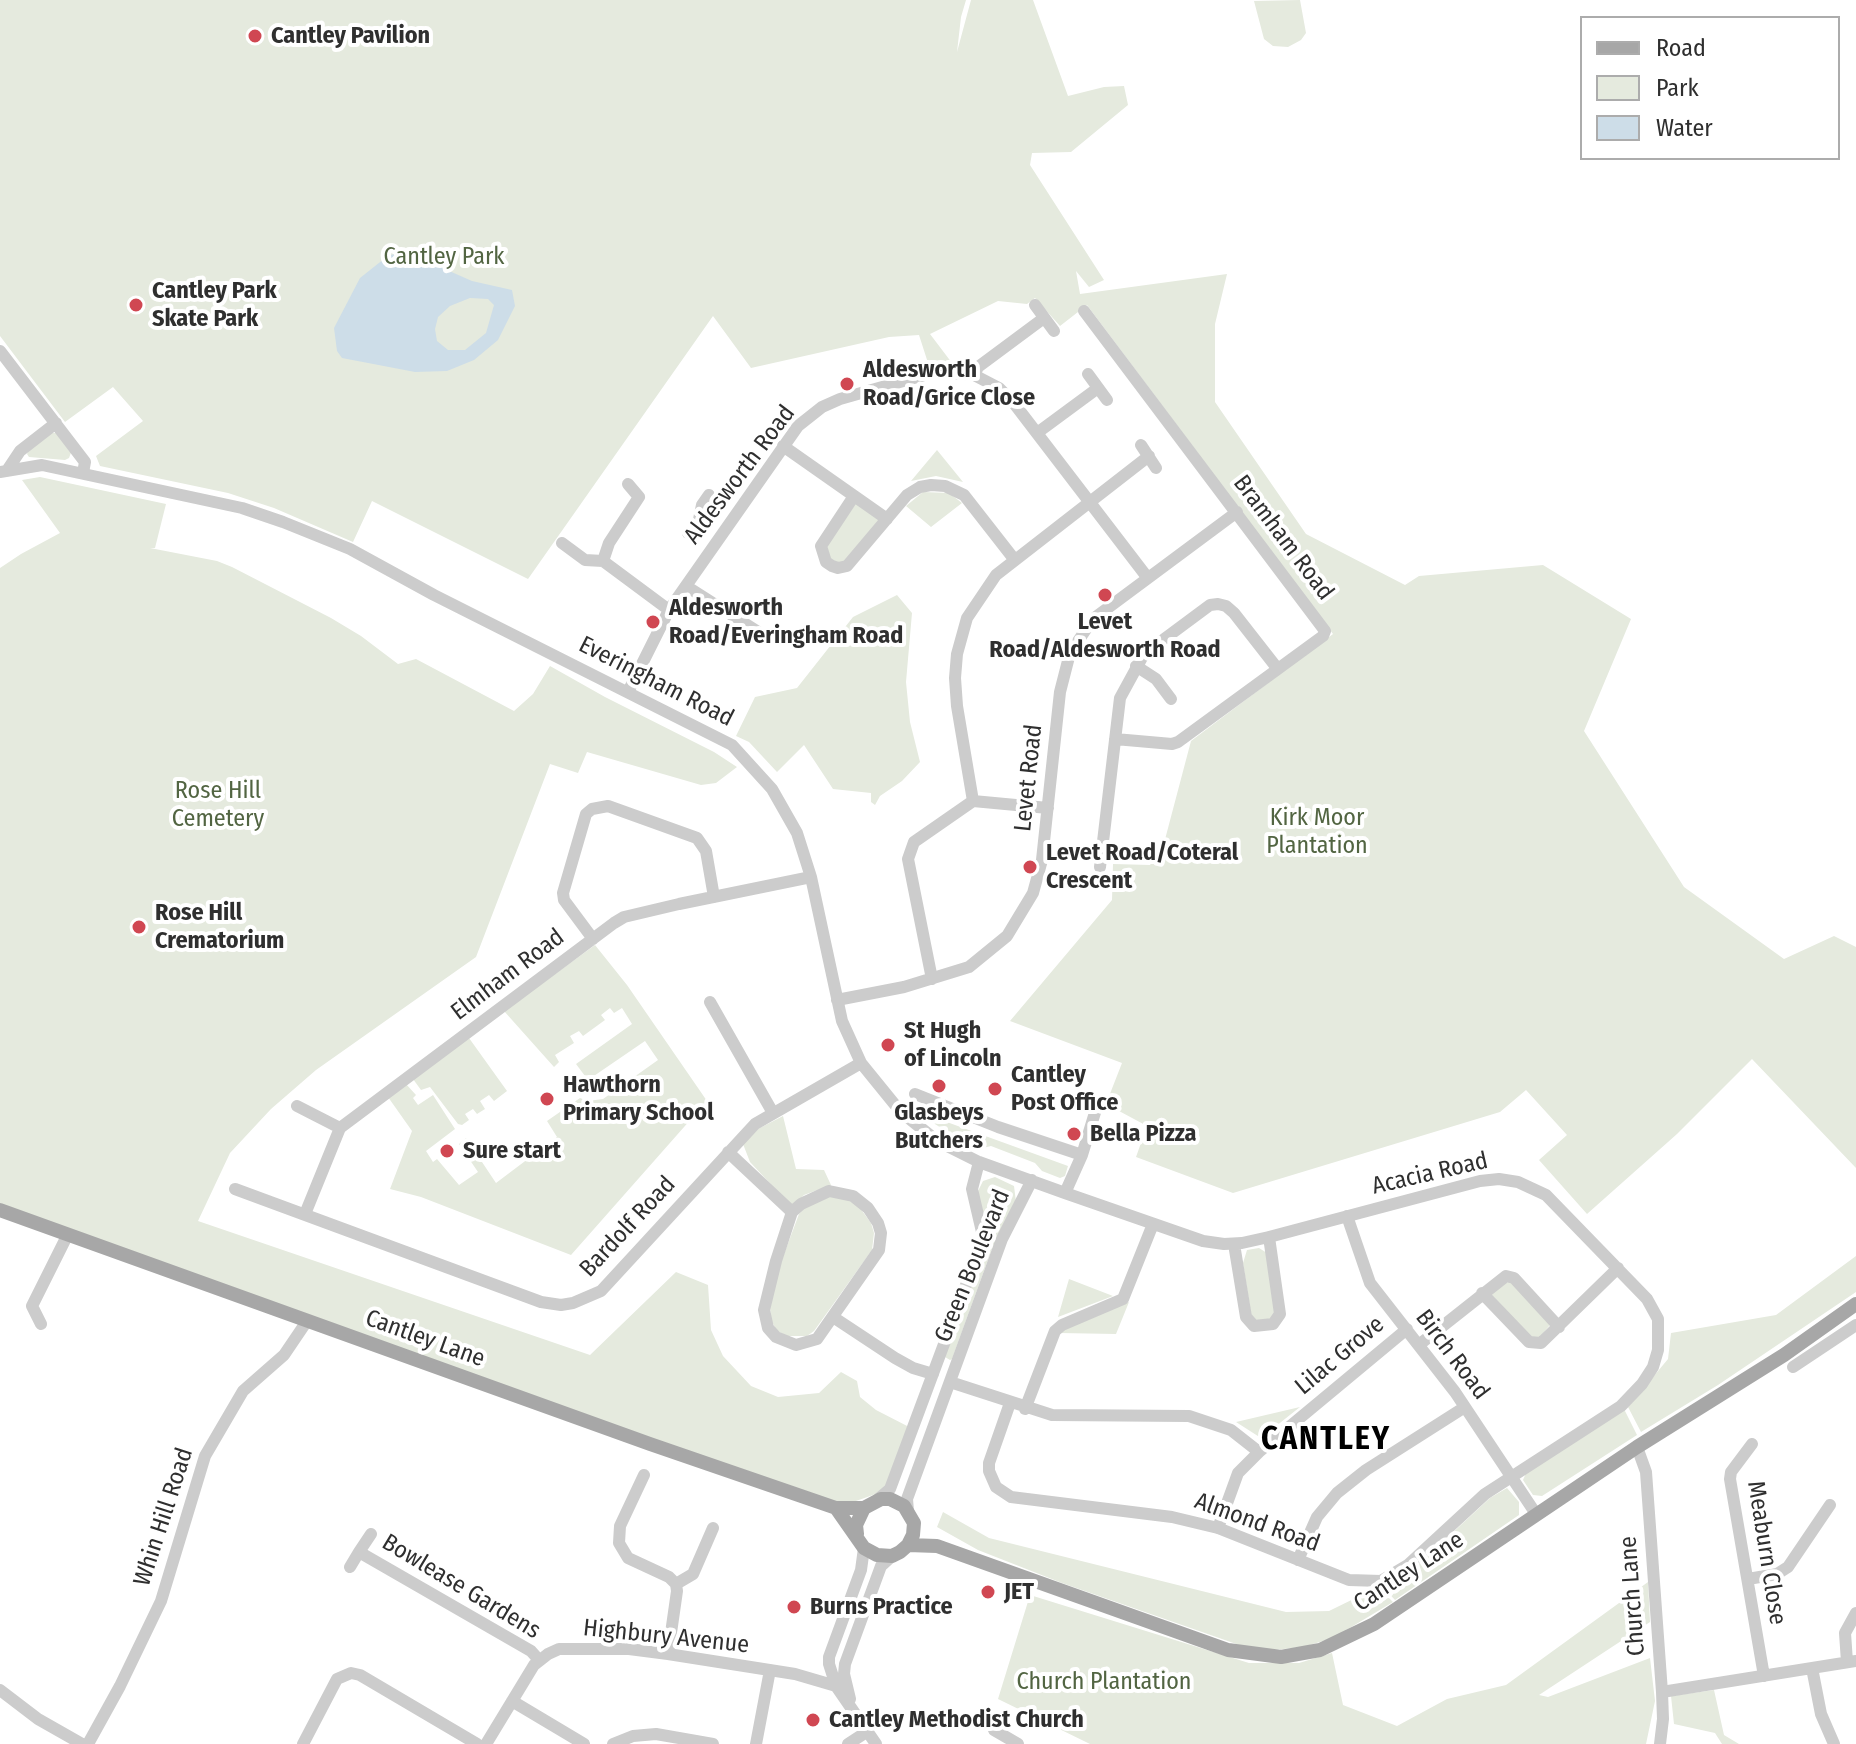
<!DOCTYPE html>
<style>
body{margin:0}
#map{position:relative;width:1856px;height:1744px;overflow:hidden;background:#fff;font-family:"Fira Sans Condensed",sans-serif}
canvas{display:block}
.legend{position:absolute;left:1580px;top:16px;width:260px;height:144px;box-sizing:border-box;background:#fff;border:2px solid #acacac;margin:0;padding:10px 14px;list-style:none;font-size:24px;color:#2f2f2f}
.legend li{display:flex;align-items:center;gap:16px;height:40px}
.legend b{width:40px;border:2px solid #acacac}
</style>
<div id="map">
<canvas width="1856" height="1744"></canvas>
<ul class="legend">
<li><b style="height:10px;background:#a7a7a7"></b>Road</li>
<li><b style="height:22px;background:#e5eade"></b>Park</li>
<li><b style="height:22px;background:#cddde8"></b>Water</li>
</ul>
</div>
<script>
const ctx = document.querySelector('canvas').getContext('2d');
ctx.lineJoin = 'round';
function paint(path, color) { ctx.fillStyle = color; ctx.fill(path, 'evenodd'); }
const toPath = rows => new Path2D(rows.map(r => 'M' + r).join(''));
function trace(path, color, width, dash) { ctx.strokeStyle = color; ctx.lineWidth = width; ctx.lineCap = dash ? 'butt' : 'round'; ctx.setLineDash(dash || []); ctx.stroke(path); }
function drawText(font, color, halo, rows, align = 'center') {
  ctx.font = font + ' "Fira Sans Condensed",sans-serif'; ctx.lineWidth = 8; ctx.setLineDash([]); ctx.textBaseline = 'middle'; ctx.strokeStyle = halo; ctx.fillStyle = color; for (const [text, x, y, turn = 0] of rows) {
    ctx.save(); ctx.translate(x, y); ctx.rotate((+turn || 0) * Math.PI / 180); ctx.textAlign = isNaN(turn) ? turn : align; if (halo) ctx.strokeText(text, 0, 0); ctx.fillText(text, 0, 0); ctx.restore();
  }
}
const green = toPath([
 [0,0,966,0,961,17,957,52,971,0,1033,0,1068,96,1104,87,1124,86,1128,105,1071,152,1032,153,1030,165,1104,280,1089,287,1076,271,1080,294,1227,274,1215,324,1215,402,1306,534,1405,585,1419,576,1543,565,1631,619,1584,731,1684,887,1784,959,1834,936,1856,947,1856,1168,1752,1059,1677,1134,1587,1214,1539,1160,1567,1135,1526,1090,1500,1112,1233,1193,1136,1157,1147,1126,1106,1104,1122,1063,1010,1021,1112,900,1113,864,1150,865,1163,847,1191,741,1333,634,1087,305,1060,326,1035,298,1027,304,998,301,930,334,952,363,929,366,919,335,889,337,751,368,713,316,528,579,372,501,353,542,274,508,228,493,100,466,96,456,143,421,113,387,65,422,0,336],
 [1300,0,1306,33,1301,40,1288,47,1273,46,1264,39,1254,1],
 [51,433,59,433,72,450,69,458,65,460,29,457,27,454,29,450],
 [937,450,963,482,936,476,911,481],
 [40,477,166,504,155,548,150,548,217,561,232,567,331,618,361,636,398,664,416,659,514,711,533,694,550,666,605,697,714,752,737,767,716,783,701,785,587,752,578,773,550,764,476,957,316,1070,271,1109,230,1153,198,1221,590,1355,676,1272,708,1285,711,1330,723,1356,751,1386,778,1397,819,1393,841,1372,857,1381,860,1397,876,1410,913,1429,890,1489,836,1508,0,1210,0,568,21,554,60,533,22,480],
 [923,492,949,493,962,503,931,527,906,506],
 [854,496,887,519,847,566,832,566,823,539],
 [897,595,912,613,906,682,910,722,920,762,902,781,880,796,875,805,871,802,871,793,833,789,804,745,777,772,749,742,736,736,755,697,797,688,853,617],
 [595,945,627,985,707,1101,571,1255,421,1197,390,1189,412,1131,388,1097,406,1084,416,1095,413,1098,418,1105,433,1095,455,1129,426,1151,433,1162,437,1159,459,1185,478,1172,459,1144,466,1138,496,1183,557,1137,547,1121,580,1098,588,1101,603,1099,658,1060,645,1041,588,1080,576,1064,632,1024,622,1008,614,1013,610,1008,601,1015,605,1020,583,1036,579,1031,570,1036,574,1043,555,1055,559,1062,554,1067,504,1011],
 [469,1038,507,1091,494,1101,489,1095,480,1101,485,1109,477,1114,473,1109,465,1114,469,1120,462,1125,458,1124,430,1087,421,1090,413,1079],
 [929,1110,933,1117,1068,1166,1065,1176,1060,1178,1042,1171,1035,1163,991,1146,979,1149,963,1142,924,1117],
 [783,1116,796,1169,824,1170,831,1185,804,1195,792,1207,750,1162,743,1144,756,1130],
 [995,1177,1014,1186,1016,1202,992,1249,952,1359,950,1360,945,1357,987,1237,978,1191,983,1181],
 [832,1195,846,1196,860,1208,871,1223,874,1233,872,1250,814,1331,807,1336,787,1336,777,1331,771,1320,770,1307,781,1262,799,1214,805,1207],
 [1259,1248,1267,1253,1275,1312,1268,1321,1252,1320,1243,1263,1247,1250],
 [1856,1256,1856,1292,1718,1385,1641,1432,1628,1407,1668,1359,1671,1333,1776,1315],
 [1069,1279,1113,1296,1058,1317],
 [1510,1281,1550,1325,1539,1338,1531,1337,1492,1295,1493,1290],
 [1129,1302,1116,1334,1059,1333,1063,1328],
 [1300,1407,1261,1438,1236,1422],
 [1624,1409,1637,1435,1542,1496,1533,1495,1523,1480,1526,1473],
 [1507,1488,1519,1502,1519,1515,1395,1600,1382,1586,1410,1572,1490,1498],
 [943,1512,989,1538,1286,1612,1329,1611,1378,1587,1393,1602,1333,1638,1303,1647,1274,1650,1242,1646,1062,1583,978,1550,937,1527],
 [1648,1582,1650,1622,1539,1695,1548,1697,1650,1658,1655,1701,1646,1744,1090,1744,998,1699,1030,1595,1249,1663,1299,1663,1332,1653,1343,1705,1397,1726,1447,1699,1506,1685],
 [1714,1690,1724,1735,1739,1744,1722,1744,1715,1733,1674,1724,1671,1696]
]);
const water = toPath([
 [421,251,447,270,472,281,512,290,515,306,498,340,474,360,447,371,415,372,342,358,337,351,334,328,360,278,389,255],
 [470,298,488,299,494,305,486,333,465,350,448,350,437,341,435,329,438,317,450,306]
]);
const minor = toPath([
 [1035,305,1054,331],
 [1084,311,1325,631,1323,636,1178,742,1172,744,1115,739],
 [0,351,85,462,83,473],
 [1088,374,1107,400],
 [974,375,978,367,1044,318],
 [1037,433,1098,388],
 [1141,445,1156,468],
 [783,446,887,519],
 [8,469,20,451,56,423],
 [0,472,42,465,242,508,283,522,350,549,434,595,732,745,772,789,797,833,811,877,842,1021,861,1063,900,1111,937,1141,979,1162,1065,1193,1203,1241,1224,1244,1242,1243,1269,1237,1480,1181,1499,1179,1518,1182,1546,1195,1647,1299,1658,1319,1658,1350,1653,1367,1642,1384,1621,1406,1485,1494,1408,1565,1381,1581,1349,1580,1218,1528,1172,1517,1011,1497,996,1487,989,1471,989,1463,1010,1403],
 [628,484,639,497,609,543,603,561,669,610],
 [854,496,821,546,826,562,832,566,838,568,847,566,907,495,920,487,931,485,945,486,964,495,1014,559],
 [688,533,697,529,702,505,709,495],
 [562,543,585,560,603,561],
 [686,586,763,635],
 [1136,666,1156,679,1171,699],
 [628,692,669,610,798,426,822,407,840,399,928,374,943,372,974,375,999,388,1013,402,1147,577],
 [973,801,957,706,955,678,957,654,967,618,996,575,1149,456],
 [1100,867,1120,698,1144,654,1210,605,1218,604,1226,606,1234,613,1277,668],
 [593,939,564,900,563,893,586,814,592,809,608,806,697,838,706,851,714,897],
 [932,979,908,859,914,842,973,801,1048,808],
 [837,1000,904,987,969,967,1007,936,1033,893,1042,860,1060,692,1070,653,1093,619,1237,512],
 [710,1002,773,1113],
 [915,1094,998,1127,1082,1155],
 [297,1106,340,1128],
 [728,1152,792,1212],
 [235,1189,541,1302,561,1305,573,1303,601,1291,755,1124,861,1063],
 [829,1191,853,1196,868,1208,878,1223,881,1233,879,1250,817,1339,796,1345,776,1337,768,1328,764,1310,776,1261,792,1212,801,1204,829,1191],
 [1065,1193,1082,1155,1097,1106],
 [305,1214,340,1128,614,923,624,917,679,904,811,877],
 [1347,1216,1370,1283,1455,1392,1536,1514],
 [1234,1244,1246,1317,1254,1326,1273,1324,1280,1314,1269,1237],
 [1482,1293,1529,1342,1541,1343,1618,1268],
 [833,1317,895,1358,913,1368,933,1374],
 [41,1324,32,1306,68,1234],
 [1420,1344,1506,1276,1514,1278,1559,1327],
 [1793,1367,1856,1325],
 [950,1382,1052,1415,1189,1416,1231,1430,1259,1452],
 [1025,1409,1055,1331,1062,1325,1123,1299,1153,1224],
 [1752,1444,1731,1472,1730,1479,1764,1676],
 [1637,1447,1646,1472,1662,1692,1663,1719,1660,1744],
 [644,1475,620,1526,619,1543,628,1558,669,1577,676,1584,677,1591,668,1654],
 [877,1500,890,1489,982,1242,982,1232,972,1189,979,1162],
 [908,1511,907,1499,1002,1239,1032,1180],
 [1218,1528,1238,1473,1259,1452,1407,1329],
 [371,1534,359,1552,531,1651,539,1660],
 [864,1548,861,1570,829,1657,829,1664,836,1686,876,1744],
 [1298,1560,1317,1517,1337,1493,1366,1470,1465,1407],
 [350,1567,359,1552],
 [1748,1579,1777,1574,1788,1567,1830,1505],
 [676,1584,693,1574,713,1528],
 [1847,1662,1845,1633,1856,1613],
 [1812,1668,1821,1714,1834,1744],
 [0,1690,38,1719,82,1744],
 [1662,1692,1856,1661],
 [850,1699,844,1674,845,1664,881,1566,892,1556],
 [512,1701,584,1744],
 [994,1730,1018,1744],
 [88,1744,120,1686,161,1601,205,1456,243,1391,284,1355,307,1321],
 [303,1744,337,1679,351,1673,360,1675,477,1744],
 [486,1744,534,1665,548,1654,559,1649,629,1649,668,1654,795,1674,836,1686],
 [613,1744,633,1736,656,1734,713,1744],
 [756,1744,770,1670],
 [848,1744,868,1731]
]);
const major = toPath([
 [0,1210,650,1444,836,1508,864,1508],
 [836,1508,864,1548,877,1555,892,1556,900,1552,908,1545,913,1535,914,1523,904,1506,890,1499,881,1499,864,1508,856,1525,857,1534],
 [908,1545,937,1546,1228,1650,1281,1657,1320,1650,1374,1624,1637,1447,1784,1355,1856,1304]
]);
const markers = [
 [255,36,8,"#d04752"],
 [136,305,8,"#d04752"],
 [847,384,8,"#d04752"],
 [1105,595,8,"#d04752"],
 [653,622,8,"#d04752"],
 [1030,867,8,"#d04752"],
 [139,927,8,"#d04752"],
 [888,1045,8,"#d04752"],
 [939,1086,8,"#d04752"],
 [995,1089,8,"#d04752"],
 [547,1099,8,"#d04752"],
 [1074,1134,8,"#d04752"],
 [447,1151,8,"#d04752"],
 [988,1592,8,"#d04752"],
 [794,1607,8,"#d04752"],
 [813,1720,8,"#d04752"]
];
const poiNames = [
 ["Cantley Pavilion",271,36],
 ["Cantley Park",152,291],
 ["Skate Park",152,319],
 ["Aldesworth",863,370],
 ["Road/Grice Close",863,398],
 ["Aldesworth",669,608],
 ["Road/Everingham Road",669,636],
 ["Levet",1105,622,"center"],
 ["Road/Aldesworth Road",1105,650,"center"],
 ["Levet Road/Coteral",1046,853],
 ["Crescent",1046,881],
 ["Rose Hill",155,913],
 ["Crematorium",155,941],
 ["St Hugh",904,1031],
 ["of Lincoln",904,1059],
 ["Cantley",1011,1075],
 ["Post Office",1011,1103],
 ["Hawthorn",563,1085],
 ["Primary School",563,1113],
 ["Glasbeys",939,1113,"center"],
 ["Butchers",939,1141,"center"],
 ["Bella Pizza",1090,1134],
 ["Sure start",463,1151],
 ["JET",1004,1592],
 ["Burns Practice",810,1607],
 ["Cantley Methodist Church",829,1720]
];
const parkNames = [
 ["Cantley Park",444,257],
 ["Rose Hill",218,791],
 ["Cemetery",218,819],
 ["Kirk Moor",1317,818],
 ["Plantation",1317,846],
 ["Church Plantation",1104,1682]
];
const streetNames = [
 ["Aldesworth Road",740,475,-53],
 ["Bramham Road",1283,538,53],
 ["Everingham Road",656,682,27],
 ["Levet Road",1029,778,-84],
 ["Elmham Road",508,975,-37],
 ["Acacia Road",1430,1174,-13],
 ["Bardolf Road",628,1227,-47],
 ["Green Boulevard",973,1266,-68],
 ["Cantley Lane",425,1339,20],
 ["Birch Road",1452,1355,53],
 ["Lilac Grove",1340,1356,-40],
 ["Whin Hill Road",164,1517,-72],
 ["Almond Road",1257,1523,20],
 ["Meaburn Close",1766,1553,81],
 ["Cantley Lane",1409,1572,-33],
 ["Bowlease Gardens",461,1587,31],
 ["Church Lane",1633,1596,-94],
 ["Highbury Avenue",666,1637,6]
];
const districtNames = [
 ["CANTLEY",1326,1440]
];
paint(green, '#e5eade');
paint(water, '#cddde8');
trace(minor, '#ccc', 12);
trace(major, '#a7a7a7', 14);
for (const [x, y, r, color] of markers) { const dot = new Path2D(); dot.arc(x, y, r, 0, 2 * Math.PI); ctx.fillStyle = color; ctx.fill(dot); trace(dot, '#fff', 3); }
drawText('bold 24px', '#2f2f2f', '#fff', poiNames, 'left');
drawText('24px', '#526542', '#fff', parkNames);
drawText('24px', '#2f2f2f', '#fff', streetNames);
ctx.letterSpacing = '2px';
drawText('bold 32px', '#000', '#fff', districtNames);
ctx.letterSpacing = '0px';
</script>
